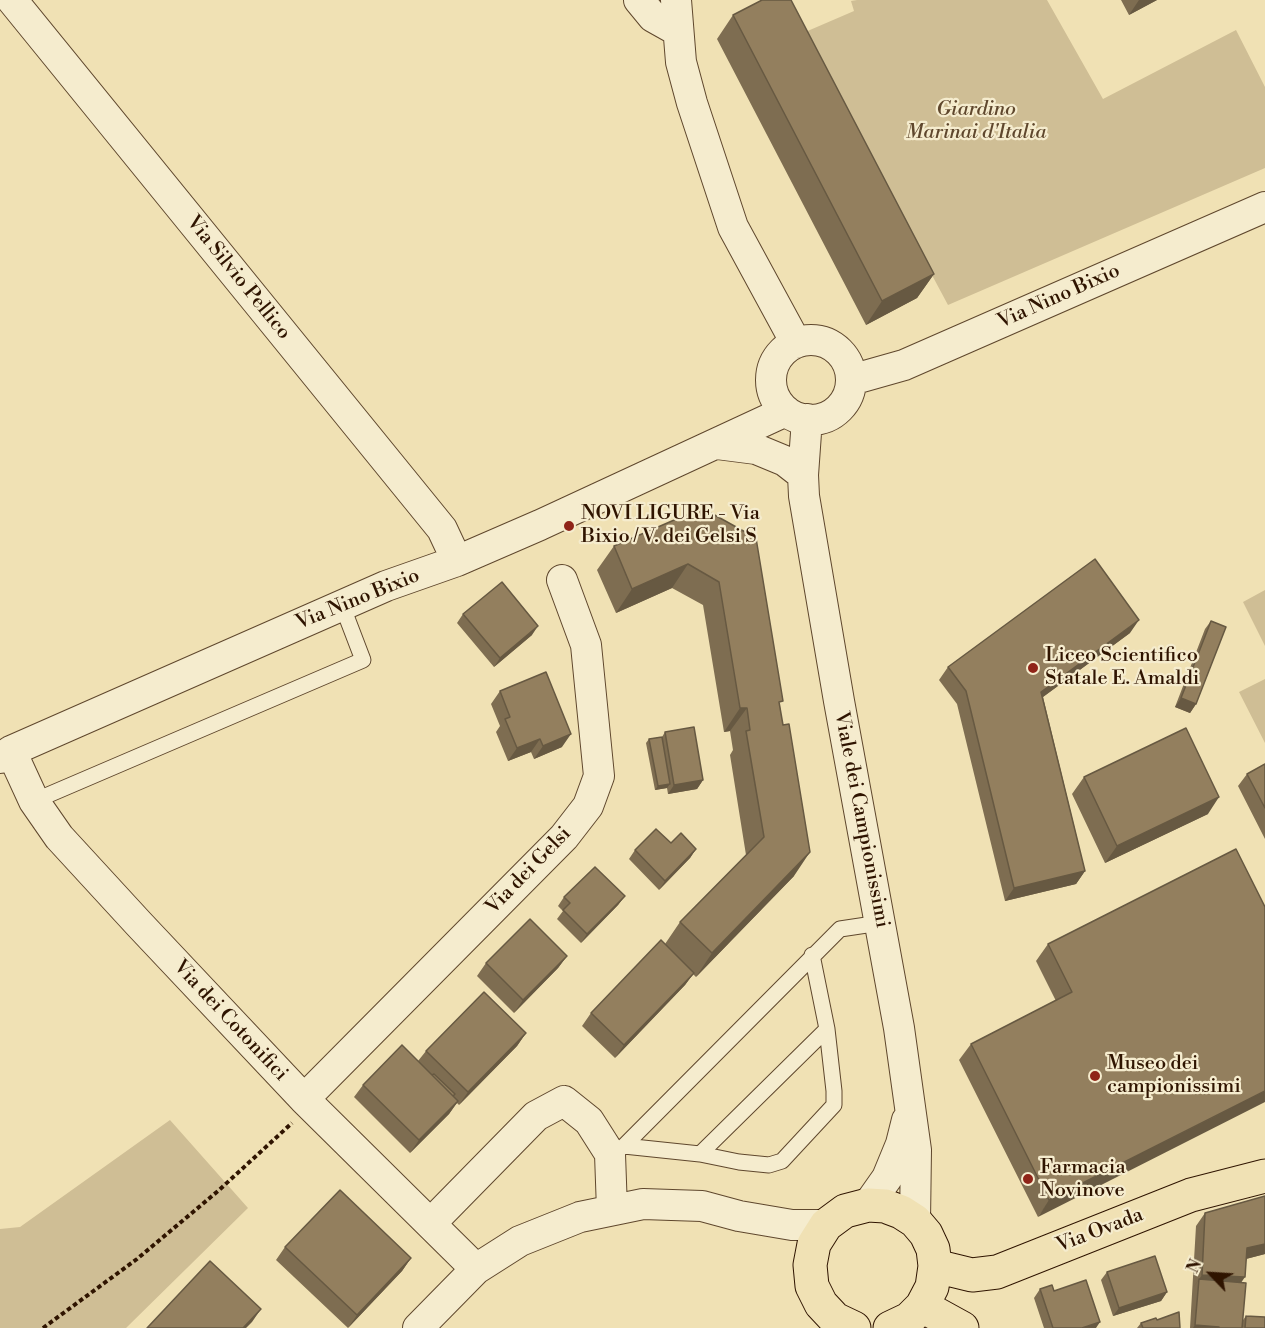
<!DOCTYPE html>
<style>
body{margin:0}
#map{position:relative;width:1265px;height:1328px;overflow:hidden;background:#f0e1b4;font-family:"Libre Bodoni",serif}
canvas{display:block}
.north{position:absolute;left:1181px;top:1244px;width:60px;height:60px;-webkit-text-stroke:4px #f5ecce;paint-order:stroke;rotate:295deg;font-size:16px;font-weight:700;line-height:24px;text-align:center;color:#2f1400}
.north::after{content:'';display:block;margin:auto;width:21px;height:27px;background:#2f1400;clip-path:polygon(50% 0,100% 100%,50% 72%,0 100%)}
</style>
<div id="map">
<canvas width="1265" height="1328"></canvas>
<div class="north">N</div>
</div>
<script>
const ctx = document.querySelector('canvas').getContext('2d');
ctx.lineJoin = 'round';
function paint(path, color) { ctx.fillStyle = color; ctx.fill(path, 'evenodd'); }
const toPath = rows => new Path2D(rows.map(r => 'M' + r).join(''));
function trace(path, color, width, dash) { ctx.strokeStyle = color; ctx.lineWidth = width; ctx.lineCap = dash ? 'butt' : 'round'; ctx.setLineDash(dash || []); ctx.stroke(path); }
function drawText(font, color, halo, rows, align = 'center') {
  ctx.font = font + ' "Libre Bodoni",serif'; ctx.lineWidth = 4.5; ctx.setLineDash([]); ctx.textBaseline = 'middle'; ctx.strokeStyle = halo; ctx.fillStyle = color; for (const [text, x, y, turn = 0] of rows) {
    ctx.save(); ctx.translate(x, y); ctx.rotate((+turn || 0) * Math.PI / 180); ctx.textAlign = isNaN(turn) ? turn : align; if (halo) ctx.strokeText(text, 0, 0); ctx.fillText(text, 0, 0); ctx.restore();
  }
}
const green = toPath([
 [857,0,1047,0,1103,99,1236,30,1265,87,1265,168,948,305,903,221,789,39,854,11,851,1],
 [1265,590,1265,646,1243,602],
 [1265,679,1265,743,1239,692],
 [170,1120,248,1208,126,1328,0,1328,0,1229,20,1227]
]);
const path = toPath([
 [43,1328,137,1259,218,1191,292,1123]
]);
const lane = toPath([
 [34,801,363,660,342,605],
 [624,1146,700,1154,739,1162,769,1165,782,1161,834,1105,834,1091,827,1029,812,955],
 [618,1150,624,1146,840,929,880,923],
 [700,1154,827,1029]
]);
const street = toPath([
 [12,0,442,529,457,561],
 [639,0,653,17,678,31],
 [676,0,681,62,692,103,733,227,796,343],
 '771 380a40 40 0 1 1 80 0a40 40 0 1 1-80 0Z',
 [851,380,904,365,1265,207],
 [807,419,803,475,804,496,839,701,899,1028,916,1150,915,1221],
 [717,444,756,449,785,461,803,475],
 [11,751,34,801,59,837,139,924,304,1099,476,1269],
 [0,758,11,751,386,586,457,561,540,525,786,411],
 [304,1099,564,837,588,806,599,776,586,645,562,580],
 [868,1205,887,1178,901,1144,907,1120],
 [431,1223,536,1116,564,1101,589,1121,610,1154,612,1210],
 [418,1328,476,1269,520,1241,580,1217,643,1204,672,1205,702,1206,739,1216,792,1225,826,1225]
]);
const primary = toPath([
 [935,1266,972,1275,997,1272,1191,1195,1265,1176],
 [922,1306,962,1328],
 [854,1328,835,1319,821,1304,812,1286,810,1265,814,1244,826,1225,845,1211,868,1205,885,1206,901,1212,915,1221,926,1234,933,1249,935,1266,932,1287,922,1306,909,1319,890,1328]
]);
const wall = toPath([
 [1121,0,1157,0,1129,15],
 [733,15,934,274,917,298,866,325,717,39],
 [702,508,780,706,794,876,696,977,693,974,685,985,615,1058,582,1026,591,1013,665,944,680,922,746,855,730,755,733,750,730,731,724,732,703,605,672,588,616,613,597,570,614,546],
 [463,614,532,635,494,667,457,623],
 [1211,621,1196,704,1190,713,1175,707,1205,629],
 [1130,633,1043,697,1085,871,1076,884,1005,901,957,704,939,680,948,667],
 [500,691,562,747,534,759,531,752,508,761,496,732,500,726,491,704],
 [665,732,703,780,697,789,668,794,667,788,655,790,646,743,649,739,662,737],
 [1265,764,1265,839,1238,786,1247,774],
 [1084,777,1208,814,1105,863,1072,794],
 [671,843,696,849,690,858,659,890,629,859,635,850],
 [625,896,618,905,581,943,557,919,563,911,558,906,564,897],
 [1265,907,1038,1217,959,1060,971,1044,1056,1001,1036,961,1048,944],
 [567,956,558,968,514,1013,477,976,486,963],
 [526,1033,517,1046,459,1105,457,1103,449,1114,410,1153,354,1097,363,1085,418,1061,426,1051],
 [1265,1196,1265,1254,1246,1259,1241,1282,1243,1320,1246,1316,1265,1328,1190,1328,1196,1226,1205,1213],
 [285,1247,411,1258,402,1271,348,1328,276,1260],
 [1107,1272,1167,1292,1161,1301,1113,1316,1101,1280],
 [1040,1289,1054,1291,1096,1328,1044,1328,1034,1298],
 [1157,1320,1180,1328,1137,1328,1141,1323]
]);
const shadedWall = toPath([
 [1139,0,1157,0,1129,15],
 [934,274,917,298,866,325,882,301],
 [688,564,672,588,616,613,632,589],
 [1139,620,1130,633,1032,705,1041,692],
 [538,626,532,635,494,667,500,658],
 [1181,698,1196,704,1190,713,1175,707],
 [740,708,747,708,730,731,724,732],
 [571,734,562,747,534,759,543,746],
 [540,739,531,752,508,761,517,748],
 [703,780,697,789,668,794,674,785],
 [670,784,667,788,655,790,658,786],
 [1219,797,1208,814,1105,863,1117,846],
 [696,849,690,858,659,890,665,881],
 [810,852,794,876,696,977,712,953],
 [1085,871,1076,884,1005,901,1014,888],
 [625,896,618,905,581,943,587,934],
 [567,956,558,968,514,1013,523,1000],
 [694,973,685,985,615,1058,624,1045],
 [526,1033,517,1046,459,1105,468,1092],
 [1265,1091,1265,1102,1038,1217,1049,1200],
 [458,1101,449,1114,410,1153,419,1140],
 [1265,1244,1265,1254,1238,1261,1247,1248],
 [411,1258,402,1271,348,1328,357,1315],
 [1202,1275,1245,1277,1236,1290,1199,1279,1193,1288],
 [1167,1292,1161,1301,1113,1316,1119,1308],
 [261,1309,252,1322,246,1328,243,1328],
 [1100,1322,1096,1328,1082,1328],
 [1195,1325,1219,1327,1219,1328,1193,1328]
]);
const building = toPath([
 [762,0,791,0,934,274,882,301,733,15,762,0],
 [702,508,756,538,783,701,779,702,783,725,789,724,810,852,712,953,680,922,764,837,746,731,750,730,747,708,740,708,719,582,688,564,632,589,614,546,702,508],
 [1095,559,1139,620,1041,692,1085,871,1014,888,966,691,948,667,1095,559],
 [502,582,538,626,500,658,463,614,502,582],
 [1211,621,1226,627,1196,704,1181,698,1211,621],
 [546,672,571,734,543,746,540,739,517,748,505,719,510,717,500,691,546,672],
 [694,727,703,780,674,785,665,732,694,727],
 [1186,728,1219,797,1117,846,1084,777,1186,728],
 [662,737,670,784,658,786,649,739,662,737],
 [1265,764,1265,808,1247,774,1265,764],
 [656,829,671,843,681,833,696,849,665,881,635,850,656,829],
 [1236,849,1265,907,1265,1091,1049,1200,971,1044,1072,992,1048,944,1236,849],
 [595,867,625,896,587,934,563,910,570,903,564,897,595,867],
 [530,919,567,956,523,1000,486,963,530,919],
 [661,940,694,973,624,1045,591,1013,661,940],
 [484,992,526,1033,468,1092,426,1051,484,992],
 [402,1045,458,1101,419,1140,363,1085,402,1045],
 [434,1074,455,1094,453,1096,432,1075,434,1074],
 [340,1190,411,1258,357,1315,285,1247,340,1190],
 [1265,1196,1265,1244,1247,1248,1245,1277,1202,1275,1205,1213,1265,1196],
 [1155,1256,1167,1292,1119,1308,1107,1272,1155,1256],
 [210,1261,261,1309,243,1328,147,1328,210,1261],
 [1199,1279,1246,1283,1242,1328,1219,1328,1219,1327,1195,1325,1199,1279],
 [1086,1280,1100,1322,1082,1328,1053,1328,1040,1289,1052,1285,1054,1291,1086,1280],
 [1179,1312,1180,1328,1143,1328,1141,1323,1156,1318,1157,1320,1179,1312],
 [1246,1316,1265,1317,1265,1328,1245,1328,1246,1316]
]);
const markers = [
 [569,526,6,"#8f2418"],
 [1033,668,6,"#8f2418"],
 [1095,1076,6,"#8f2418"],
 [1028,1179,6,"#8f2418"]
];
const parkNames = [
 ["Giardino",976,110],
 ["Marinai d'Italia",976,133]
];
const streetNames = [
 ["Via Silvio Pellico",238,278,51],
 ["Via Nino Bixio",1059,297,-24],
 ["Via Nino Bixio",358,600,-22],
 ["Viale dei Campionissimi",861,820,79],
 ["Via dei Gelsi",529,871,-46],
 ["Via dei Cotonifici",230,1021,47],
 ["Via Ovada",1100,1231,-21]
];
const poiNames = [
 ["NOVI LIGURE - Via",581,514],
 ["Bixio / V. dei Gelsi S",581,537],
 ["Liceo Scientifico",1045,656],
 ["Statale E. Amaldi",1045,679],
 ["Museo dei",1107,1064],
 ["campionissimi",1107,1087],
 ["Farmacia",1040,1168],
 ["Novinove",1040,1191]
];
paint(green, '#cfbe95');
trace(lane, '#5f472d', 17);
trace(street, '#5f472d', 32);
trace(primary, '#2f1400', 35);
trace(path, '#2f1400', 4, [4.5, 3]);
trace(lane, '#f5ecce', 15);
trace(street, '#f5ecce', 30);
trace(primary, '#f0e1b4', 33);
paint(wall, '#7e6d51');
paint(shadedWall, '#675942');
paint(building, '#937f5e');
trace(building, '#675942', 1.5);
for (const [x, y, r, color] of markers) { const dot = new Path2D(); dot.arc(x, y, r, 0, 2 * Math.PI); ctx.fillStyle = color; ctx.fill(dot); trace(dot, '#f5ecce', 2); }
drawText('italic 20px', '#5f472d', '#f5ecce', parkNames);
drawText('20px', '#2f1400', '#f5ecce', streetNames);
drawText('20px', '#2f1400', '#f5ecce', poiNames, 'left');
</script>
